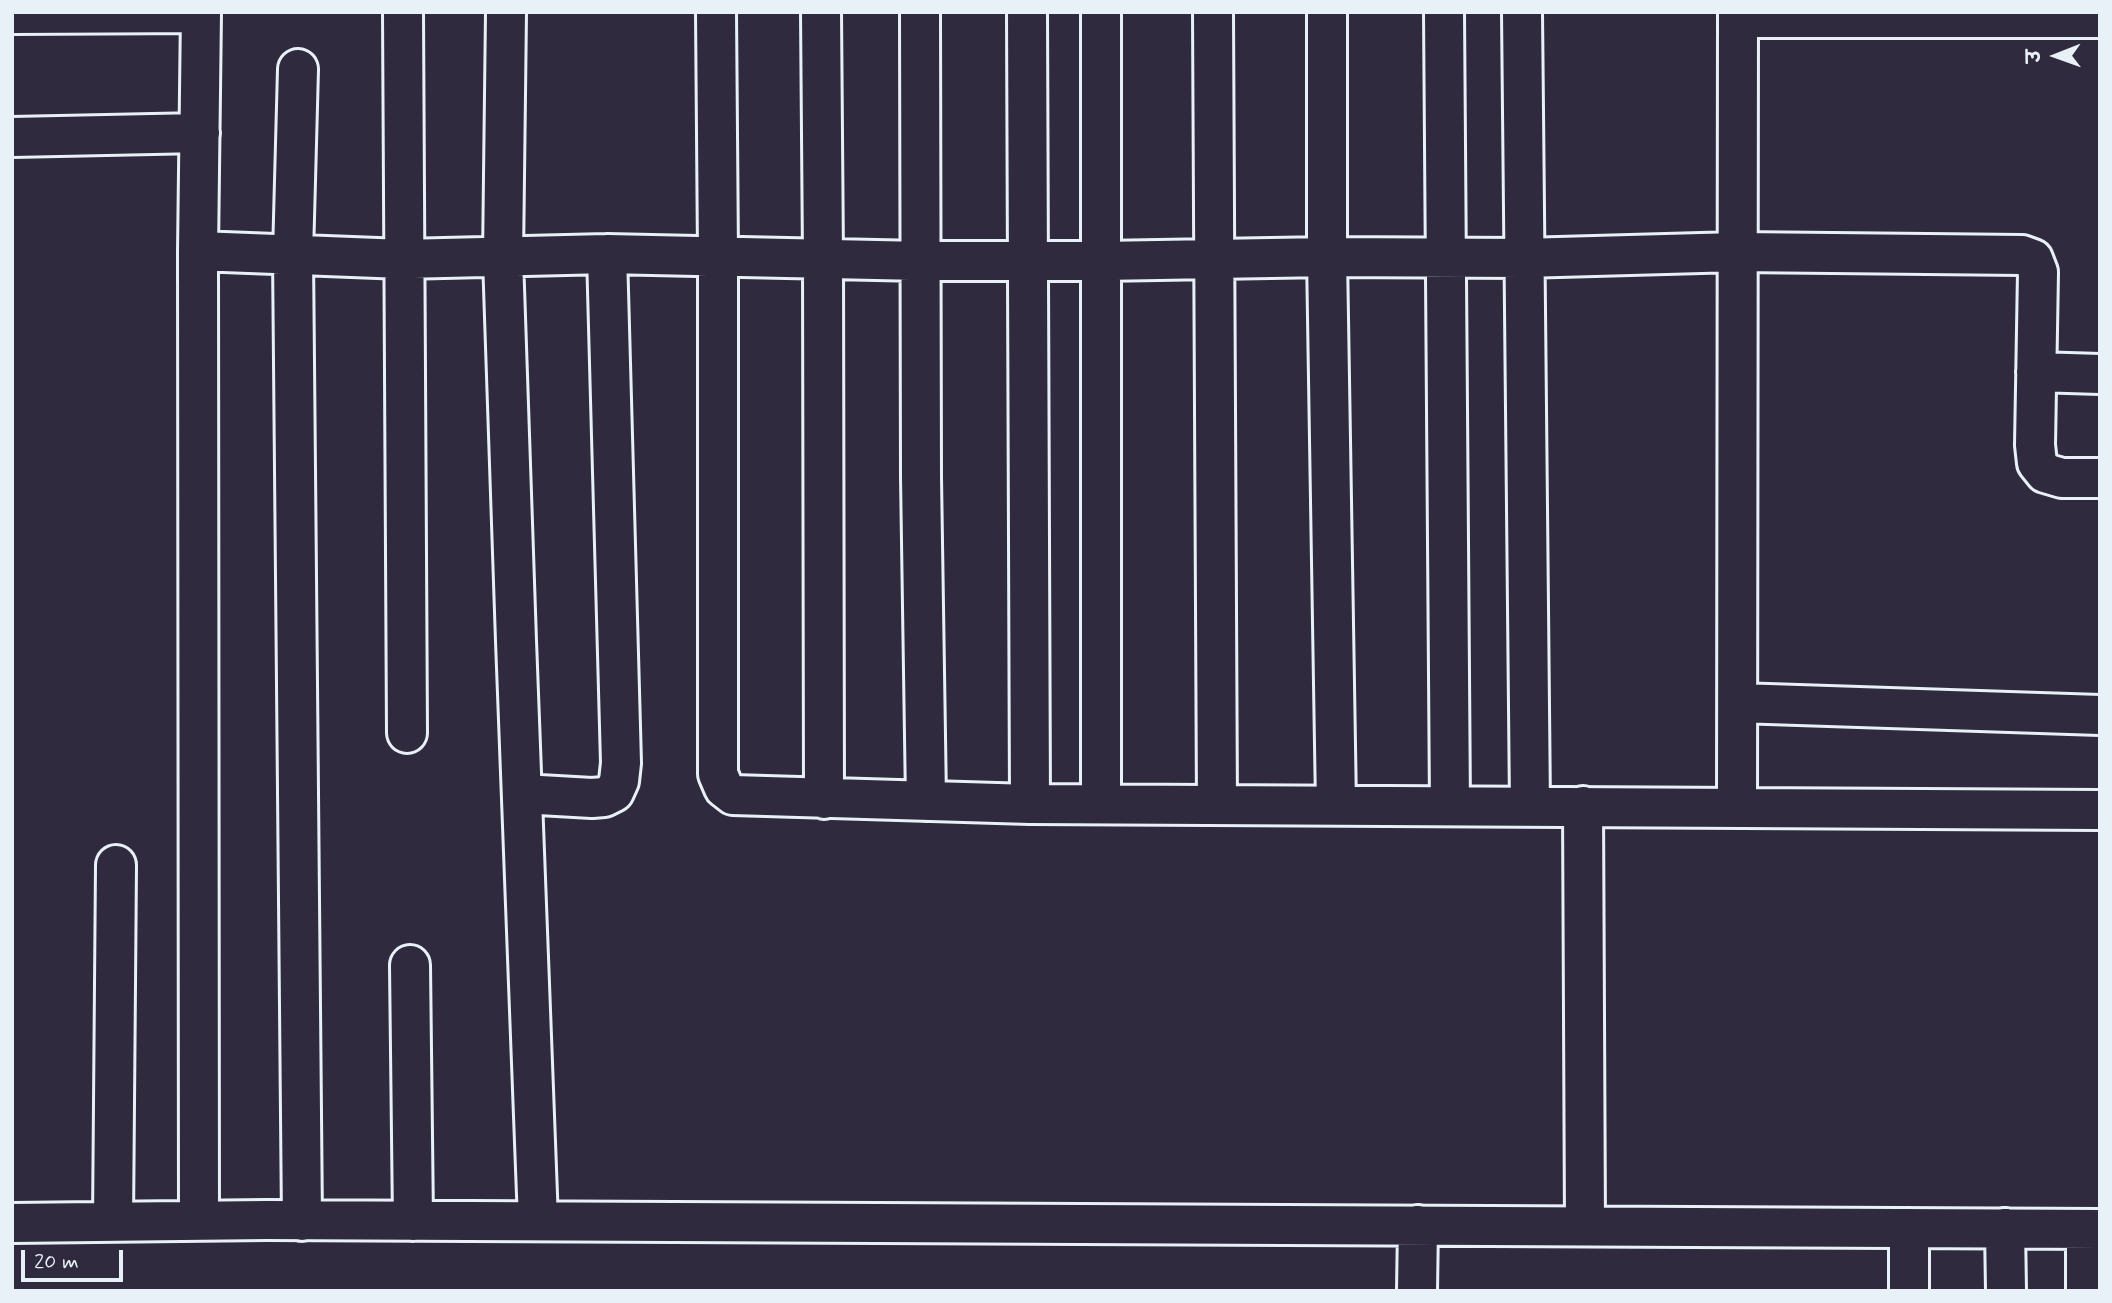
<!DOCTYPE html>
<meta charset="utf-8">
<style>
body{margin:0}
#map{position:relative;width:2112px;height:1303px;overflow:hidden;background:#2f2a3d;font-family:Mynerve,"Playpen Sans Deva",sans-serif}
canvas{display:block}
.frame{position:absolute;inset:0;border:14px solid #e8f1f8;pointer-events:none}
.north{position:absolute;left:2021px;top:21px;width:70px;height:70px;-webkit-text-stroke:5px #2f2a3d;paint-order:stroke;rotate:269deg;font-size:19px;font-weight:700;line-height:28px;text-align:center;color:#e8f1f8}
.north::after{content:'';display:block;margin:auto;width:24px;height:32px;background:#e8f1f8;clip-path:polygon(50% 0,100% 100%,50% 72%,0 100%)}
.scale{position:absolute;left:21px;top:1250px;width:102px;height:32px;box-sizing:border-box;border:4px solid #e8f1f8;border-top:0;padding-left:9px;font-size:21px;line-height:24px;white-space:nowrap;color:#e8f1f8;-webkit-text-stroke:5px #2f2a3d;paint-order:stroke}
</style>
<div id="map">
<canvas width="2112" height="1303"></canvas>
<div class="frame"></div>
<div class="north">उ</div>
<div class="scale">20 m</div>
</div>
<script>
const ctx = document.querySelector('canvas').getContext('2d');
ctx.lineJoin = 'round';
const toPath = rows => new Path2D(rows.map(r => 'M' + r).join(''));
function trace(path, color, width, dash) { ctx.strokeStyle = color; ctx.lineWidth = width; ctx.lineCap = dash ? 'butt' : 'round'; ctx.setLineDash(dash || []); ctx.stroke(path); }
const minor = toPath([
 [403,12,407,733],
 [506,12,503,258,516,641,538,1221],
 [716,12,718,255,718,774,724,788,733,795,1030,804,2100,810],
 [821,12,823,258,824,799],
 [920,12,921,477,926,801],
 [1027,12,1030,804],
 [1101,12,1101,804],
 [1213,12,1217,804],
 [1327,12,1327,257,1336,805],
 [1444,12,1450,805],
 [1522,12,1530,806],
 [12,14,201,13],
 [1738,18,2100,18],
 [298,69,293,255,302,1221],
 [12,137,200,133],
 [198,251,403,259,607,254,921,261,1102,261,1327,257,1523,258,1737,252,2022,255,2033,259,2038,272,2035,445,2037,463,2045,473,2062,478,2100,478],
 [2036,372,2100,374],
 [1738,703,2100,715],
 [522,794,592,798,604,797,614,792,619,781,621,763,607,254],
 [1583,806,1585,1226],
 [1737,807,1738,12],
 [410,965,413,1221],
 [199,1221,198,251,201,12],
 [113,1222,116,865],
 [12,1223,266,1220,2100,1229],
 [2005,1228,2006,1291],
 [2086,1229,2086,1291],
 [1417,1291,1418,1225],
 [1909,1291,1909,1228]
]);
trace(minor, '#e8f1f8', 44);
trace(minor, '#2f2a3d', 38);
</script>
